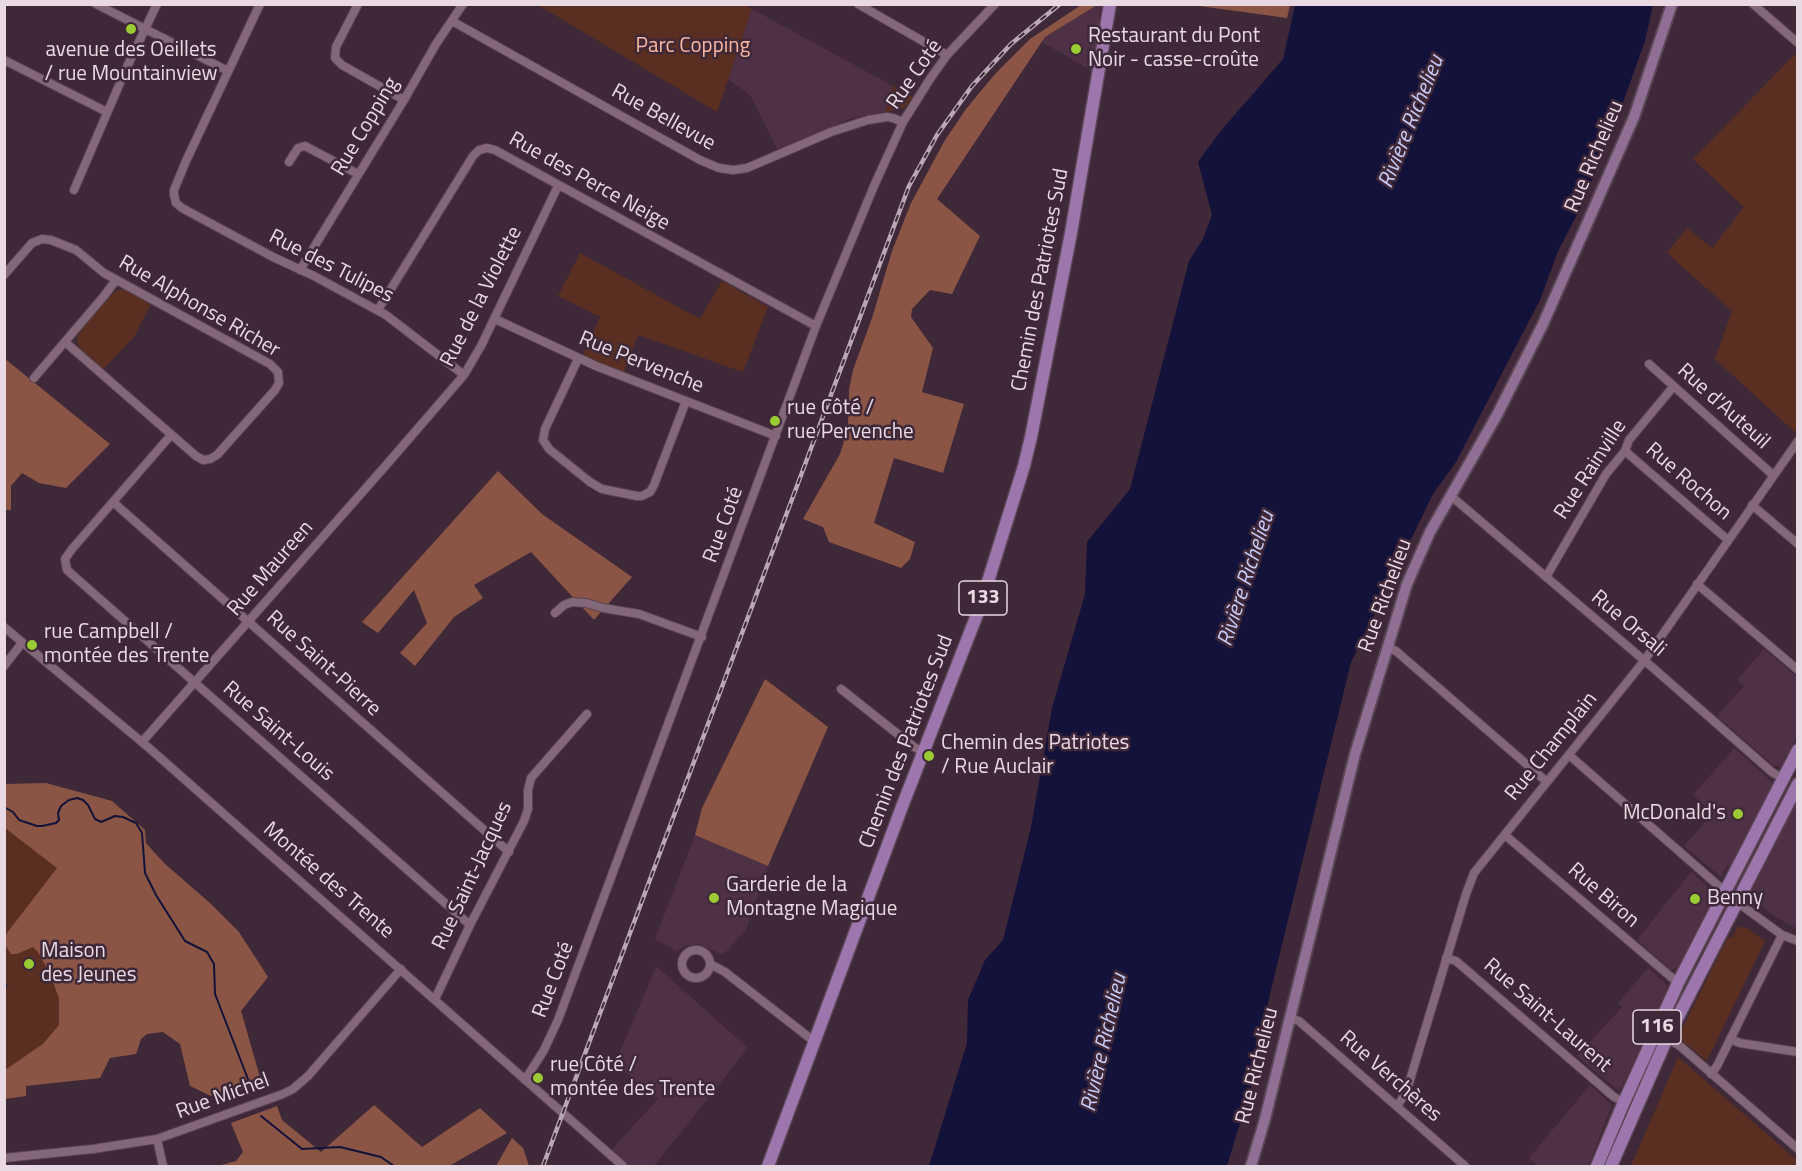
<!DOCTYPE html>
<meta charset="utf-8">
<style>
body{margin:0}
#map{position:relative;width:1802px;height:1171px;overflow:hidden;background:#3f2838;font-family:"Titillium Web",sans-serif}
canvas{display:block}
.frame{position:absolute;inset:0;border:6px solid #e8d9e3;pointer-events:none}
</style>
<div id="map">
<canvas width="1802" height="1171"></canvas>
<div class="frame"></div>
</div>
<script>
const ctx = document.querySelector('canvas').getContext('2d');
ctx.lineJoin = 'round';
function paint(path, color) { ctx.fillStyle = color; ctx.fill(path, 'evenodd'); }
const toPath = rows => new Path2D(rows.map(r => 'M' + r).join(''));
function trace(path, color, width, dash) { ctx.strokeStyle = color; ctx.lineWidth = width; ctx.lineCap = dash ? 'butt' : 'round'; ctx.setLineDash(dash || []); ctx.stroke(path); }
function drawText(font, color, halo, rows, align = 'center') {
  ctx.font = font + ' "Titillium Web",sans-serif'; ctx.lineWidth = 5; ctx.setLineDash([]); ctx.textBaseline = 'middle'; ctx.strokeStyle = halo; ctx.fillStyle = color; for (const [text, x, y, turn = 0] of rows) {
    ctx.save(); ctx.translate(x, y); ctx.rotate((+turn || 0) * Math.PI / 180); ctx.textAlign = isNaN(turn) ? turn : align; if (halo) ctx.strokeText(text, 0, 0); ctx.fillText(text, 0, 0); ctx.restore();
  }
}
const built = toPath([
 [1097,5,1101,5,1099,18,1101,18,1092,71,1042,42,1045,37],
 [752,9,893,86,885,112,852,118,778,151,751,96,728,79],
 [1764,649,1797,677,1797,736,1780,767,1773,765,1717,716,1744,686,1737,680],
 [1734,748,1770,780,1772,784,1730,867,1727,866,1722,874,1725,876,1721,877,1684,846,1713,813,1693,795],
 [1797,799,1797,929,1773,915,1757,903,1752,895,1751,890],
 [695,835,768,866,746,930,723,955,699,944,689,945,676,951,655,939],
 [1691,872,1707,886,1713,898,1678,967,1671,970,1637,940],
 [656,966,748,1048,654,1166,629,1166,611,1150,658,1099,615,1064],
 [1648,968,1666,984,1667,989,1622,1087,1618,1090,1577,1056,1622,1007,1618,1003],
 [1590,1085,1612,1105,1588,1166,1538,1166,1529,1158]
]);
const green = toPath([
 [744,4,752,9,717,112,538,5],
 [1797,52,1798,429,1795,432,1715,359,1732,311,1667,253,1687,228,1712,248,1744,207,1693,159],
 [893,86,913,97,903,109,885,112],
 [580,253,700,319,722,281,768,307,743,372,638,335,624,372,583,355,600,317,558,296],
 [118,290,127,290,151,304,134,337,103,369,80,349,77,338,82,329,113,293],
 [5,828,62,870,72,1025,5,1091,4,991,9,986,4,982],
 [1741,927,1746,927,1765,941,1707,1061,1679,1038,1679,1035,1728,937,1732,938,1737,928],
 [1678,1057,1798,1161,1797,1166,1631,1166]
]);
const forest = toPath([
 [1081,5,1097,5,1045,37,937,199,980,236,952,294,930,290,912,309,911,317,933,348,922,392,964,404,943,473,894,458,874,523,915,542,910,559,901,568,829,542,823,527,803,519,840,454,848,428,849,389,853,370,872,318,892,251,911,203,945,140,966,109,995,74,1030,39],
 [1192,5,1290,4,1290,5,1287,18],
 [4,358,110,444,66,488,39,483,22,473,11,486,11,510,5,510],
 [498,471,542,514,632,577,594,620,531,552,474,585,483,598,454,617,415,666,400,653,427,623,414,590,378,633,362,622],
 [765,679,828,727,768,866,695,835,702,808],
 [46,783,112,801,145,830,146,843,164,863,210,903,239,932,268,977,241,1011,260,1077,255,1086,211,1096,190,1086,180,1044,163,1032,147,1034,141,1039,136,1054,110,1058,100,1078,26,1086,26,1096,5,1099,5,1070,43,1044,59,1025,59,998,49,972,38,952,33,947,17,954,11,954,5,945,5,939,7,933,57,868,5,828,5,784],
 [374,1105,422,1147,480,1108,507,1133,449,1166,218,1166,236,1161,243,1152,231,1123,277,1106,282,1120,321,1152],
 [512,1138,523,1148,529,1166,496,1166]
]);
const water = toPath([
 [1295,5,1653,5,1645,41,1621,108,1583,203,1558,251,1540,300,1456,462,1433,494,1351,662,1270,994,1251,1087,1227,1166,929,1166,967,1043,968,1000,985,960,1003,940,1031,827,1052,708,1085,594,1087,542,1130,489,1189,261,1203,239,1212,215,1198,162,1219,133,1283,59]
]);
const stream = toPath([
 [4,807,13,812,19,820,37,826,42,826,56,823,59,820,58,813,61,806,69,800,77,798,83,800,88,805,95,819,101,822,115,816,123,817,136,823,142,833,145,873,156,895,185,941,207,952,214,964,215,994,253,1092],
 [261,1116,302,1149,340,1147,381,1157,394,1166]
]);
const street = toPath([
 [96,4,228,71],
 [260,4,186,161,174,190,174,195,176,203,182,208,273,257,314,276,386,315,464,375],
 [358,4,336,47,335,58,342,65,404,100],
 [858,4,947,55],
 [1753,4,1798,43],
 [452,21,700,160,719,168,733,170,747,168,831,132,868,120,887,117,893,118,903,122],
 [4,60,107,112],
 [289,162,298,148,305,146,358,174],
 [74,190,126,69,157,4],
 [300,270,404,100,436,44,463,4],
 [4,275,32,243,42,239,51,240,76,250,104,273,270,364,278,372,279,383,275,390,217,455,210,459,203,460,196,456,65,342],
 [378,310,473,156,479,150,487,148,495,150,816,326],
 [495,319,596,366,776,436],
 [578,359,545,429,543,440,549,449,590,482,602,489,637,496,642,496,650,492,654,485,686,401],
 [1649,364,1773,475],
 [34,378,104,296,116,280],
 [171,435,72,549,65,559,67,570,470,925],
 [1625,451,1728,540],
 [1451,496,1652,667,1773,773,1783,778],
 [113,502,509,852],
 [1752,505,1798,544],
 [1546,577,1606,474,1625,451,1629,440,1673,387],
 [1697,584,1798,670],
 [555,613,564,605,572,602,586,603,603,608,639,614,702,637],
 [4,627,149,748,623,1166],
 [1387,647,1396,651,1547,782],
 [4,666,22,643],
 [841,689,914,747,923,752],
 [142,742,388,463,464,375,481,346,558,186],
 [1569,755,1737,902,1782,935,1798,941],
 [1505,835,1678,983],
 '682 964a14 14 0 1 1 28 0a14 14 0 1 1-28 0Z',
 [1446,958,1456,961,1614,1097,1624,1102],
 [710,964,725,972,815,1042],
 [435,999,470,925,524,821,528,809,528,790,531,778,587,714],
 [1290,1018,1299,1021,1465,1166],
 [1667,1038,1680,1046,1798,1149],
 [1730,1039,1740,1043,1798,1052],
 [1711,1074,1717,1066,1782,935],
 [525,1080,544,1050,558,1020,816,326,874,186,903,122,930,79,947,55,995,4],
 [1397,1106,1406,1093,1466,894,1474,873,1644,661,1798,441],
 [157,1139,163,1166],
 [4,1158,93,1149,157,1139,283,1094,293,1089,308,1076,401,969]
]);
const secondary = toPath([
 [1251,1166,1265,1119,1355,754,1407,584,1430,532,1497,415,1543,324,1634,117,1672,4]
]);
const primary = toPath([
 [768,1166,903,804,980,607,1024,466,1031,437,1071,233,1110,4],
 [1597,1166,1624,1102,1678,983,1798,750],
 [1611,1166,1667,1038,1798,784]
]);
const rail = toPath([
 [543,1166,909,186,937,135,972,86,1011,44,1060,4]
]);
const markers = [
 [131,29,6,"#9acb34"],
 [1076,49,6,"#9acb34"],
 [775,421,6,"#9acb34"],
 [32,645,6,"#9acb34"],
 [929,756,6,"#9acb34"],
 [1738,814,6,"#9acb34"],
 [714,898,6,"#9acb34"],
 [1695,899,6,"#9acb34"],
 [29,964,6,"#9acb34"],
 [538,1078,6,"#9acb34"]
];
const shields = [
 [983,598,48],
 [1657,1027,48]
];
const shieldNames = [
 ["133",983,598],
 ["116",1657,1027]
];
const poiNames = [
 ["Restaurant du Pont",1088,37],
 ["Noir - casse-croûte",1088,61],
 ["avenue des Oeillets",131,51,"center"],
 ["/ rue Mountainview",131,75,"center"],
 ["rue Côté /",787,409],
 ["rue Pervenche",787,433],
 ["rue Campbell /",44,633],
 ["montée des Trente",44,657],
 ["Chemin des Patriotes",941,744],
 ["/ Rue Auclair",941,768],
 ["McDonald's",1726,814,"right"],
 ["Garderie de la",726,886],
 ["Montagne Magique",726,910],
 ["Benny",1707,899],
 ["Maison",41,952],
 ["des Jeunes",41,976],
 ["rue Côté /",550,1066],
 ["montée des Trente",550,1090]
];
const parkNames = [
 ["Parc Copping",693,47]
];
const streetNames = [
 ["Rue Coté",915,75,-55],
 ["Rue Bellevue",663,118,29],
 ["Rue Copping",366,127,-59],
 ["Rue Richelieu",1595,157,-67],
 ["Rue des Perce Neige",589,182,29],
 ["Rue des Tulipes",331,267,27],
 ["Chemin des Patriotes Sud",1041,280,-79],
 ["Rue de la Violette",482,297,-63],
 ["Rue Alphonse Richer",199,307,30],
 ["Rue Pervenche",641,363,22],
 ["Rue d'Auteuil",1723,407,42],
 ["Rue Rainville",1591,470,-57],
 ["Rue Rochon",1688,482,41],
 ["Rue Coté",724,525,-70],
 ["Rue Maureen",271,569,-49],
 ["Rue Richelieu",1386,596,-70],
 ["Rue Orsali",1628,624,40],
 ["Rue Saint-Pierre",323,664,42],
 ["Rue Saint-Louis",278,732,41],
 ["Chemin des Patriotes Sud",907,742,-69],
 ["Rue Champlain",1552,747,-51],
 ["Rue Saint-Jacques",473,876,-65],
 ["Montée des Trente",328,881,41],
 ["Rue Biron",1603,896,41],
 ["Rue Coté",554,980,-69],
 ["Rue Saint-Laurent",1547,1016,41],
 ["Rue Richelieu",1258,1066,-76],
 ["Rue Verchères",1390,1077,41],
 ["Rue Michel",223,1097,-20]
];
const waterNames = [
 ["Rivière Richelieu",1412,122,-68],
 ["Rivière Richelieu",1247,579,-72],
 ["Rivière Richelieu",1105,1043,-77]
];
paint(built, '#4e3145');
paint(green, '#5a2f22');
paint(forest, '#8b5545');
paint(water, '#13123a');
trace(stream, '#13123a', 2);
trace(street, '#584452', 10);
trace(secondary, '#584452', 14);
trace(primary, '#584452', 15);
trace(street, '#826879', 8);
trace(secondary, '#8f6f93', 10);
trace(primary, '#9c76ad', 12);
trace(rail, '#b9a8b4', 4.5);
trace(rail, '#3f2838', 2, [7]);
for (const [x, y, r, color] of markers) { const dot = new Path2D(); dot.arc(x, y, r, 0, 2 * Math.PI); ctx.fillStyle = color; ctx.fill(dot); trace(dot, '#3f2838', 2); }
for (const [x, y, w] of shields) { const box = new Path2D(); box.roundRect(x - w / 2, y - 17, w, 34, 4.5); ctx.fillStyle = '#3f2838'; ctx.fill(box); trace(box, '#e8d9e3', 1.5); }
drawText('bold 20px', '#e8d9e3', null, shieldNames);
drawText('21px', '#e8d9e3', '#3f2838', poiNames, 'left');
drawText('21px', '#f9b6a1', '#3f2838', parkNames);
drawText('21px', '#e8d9e3', '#3f2838', streetNames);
drawText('italic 22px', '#c6ccf9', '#3f2838', waterNames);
</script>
